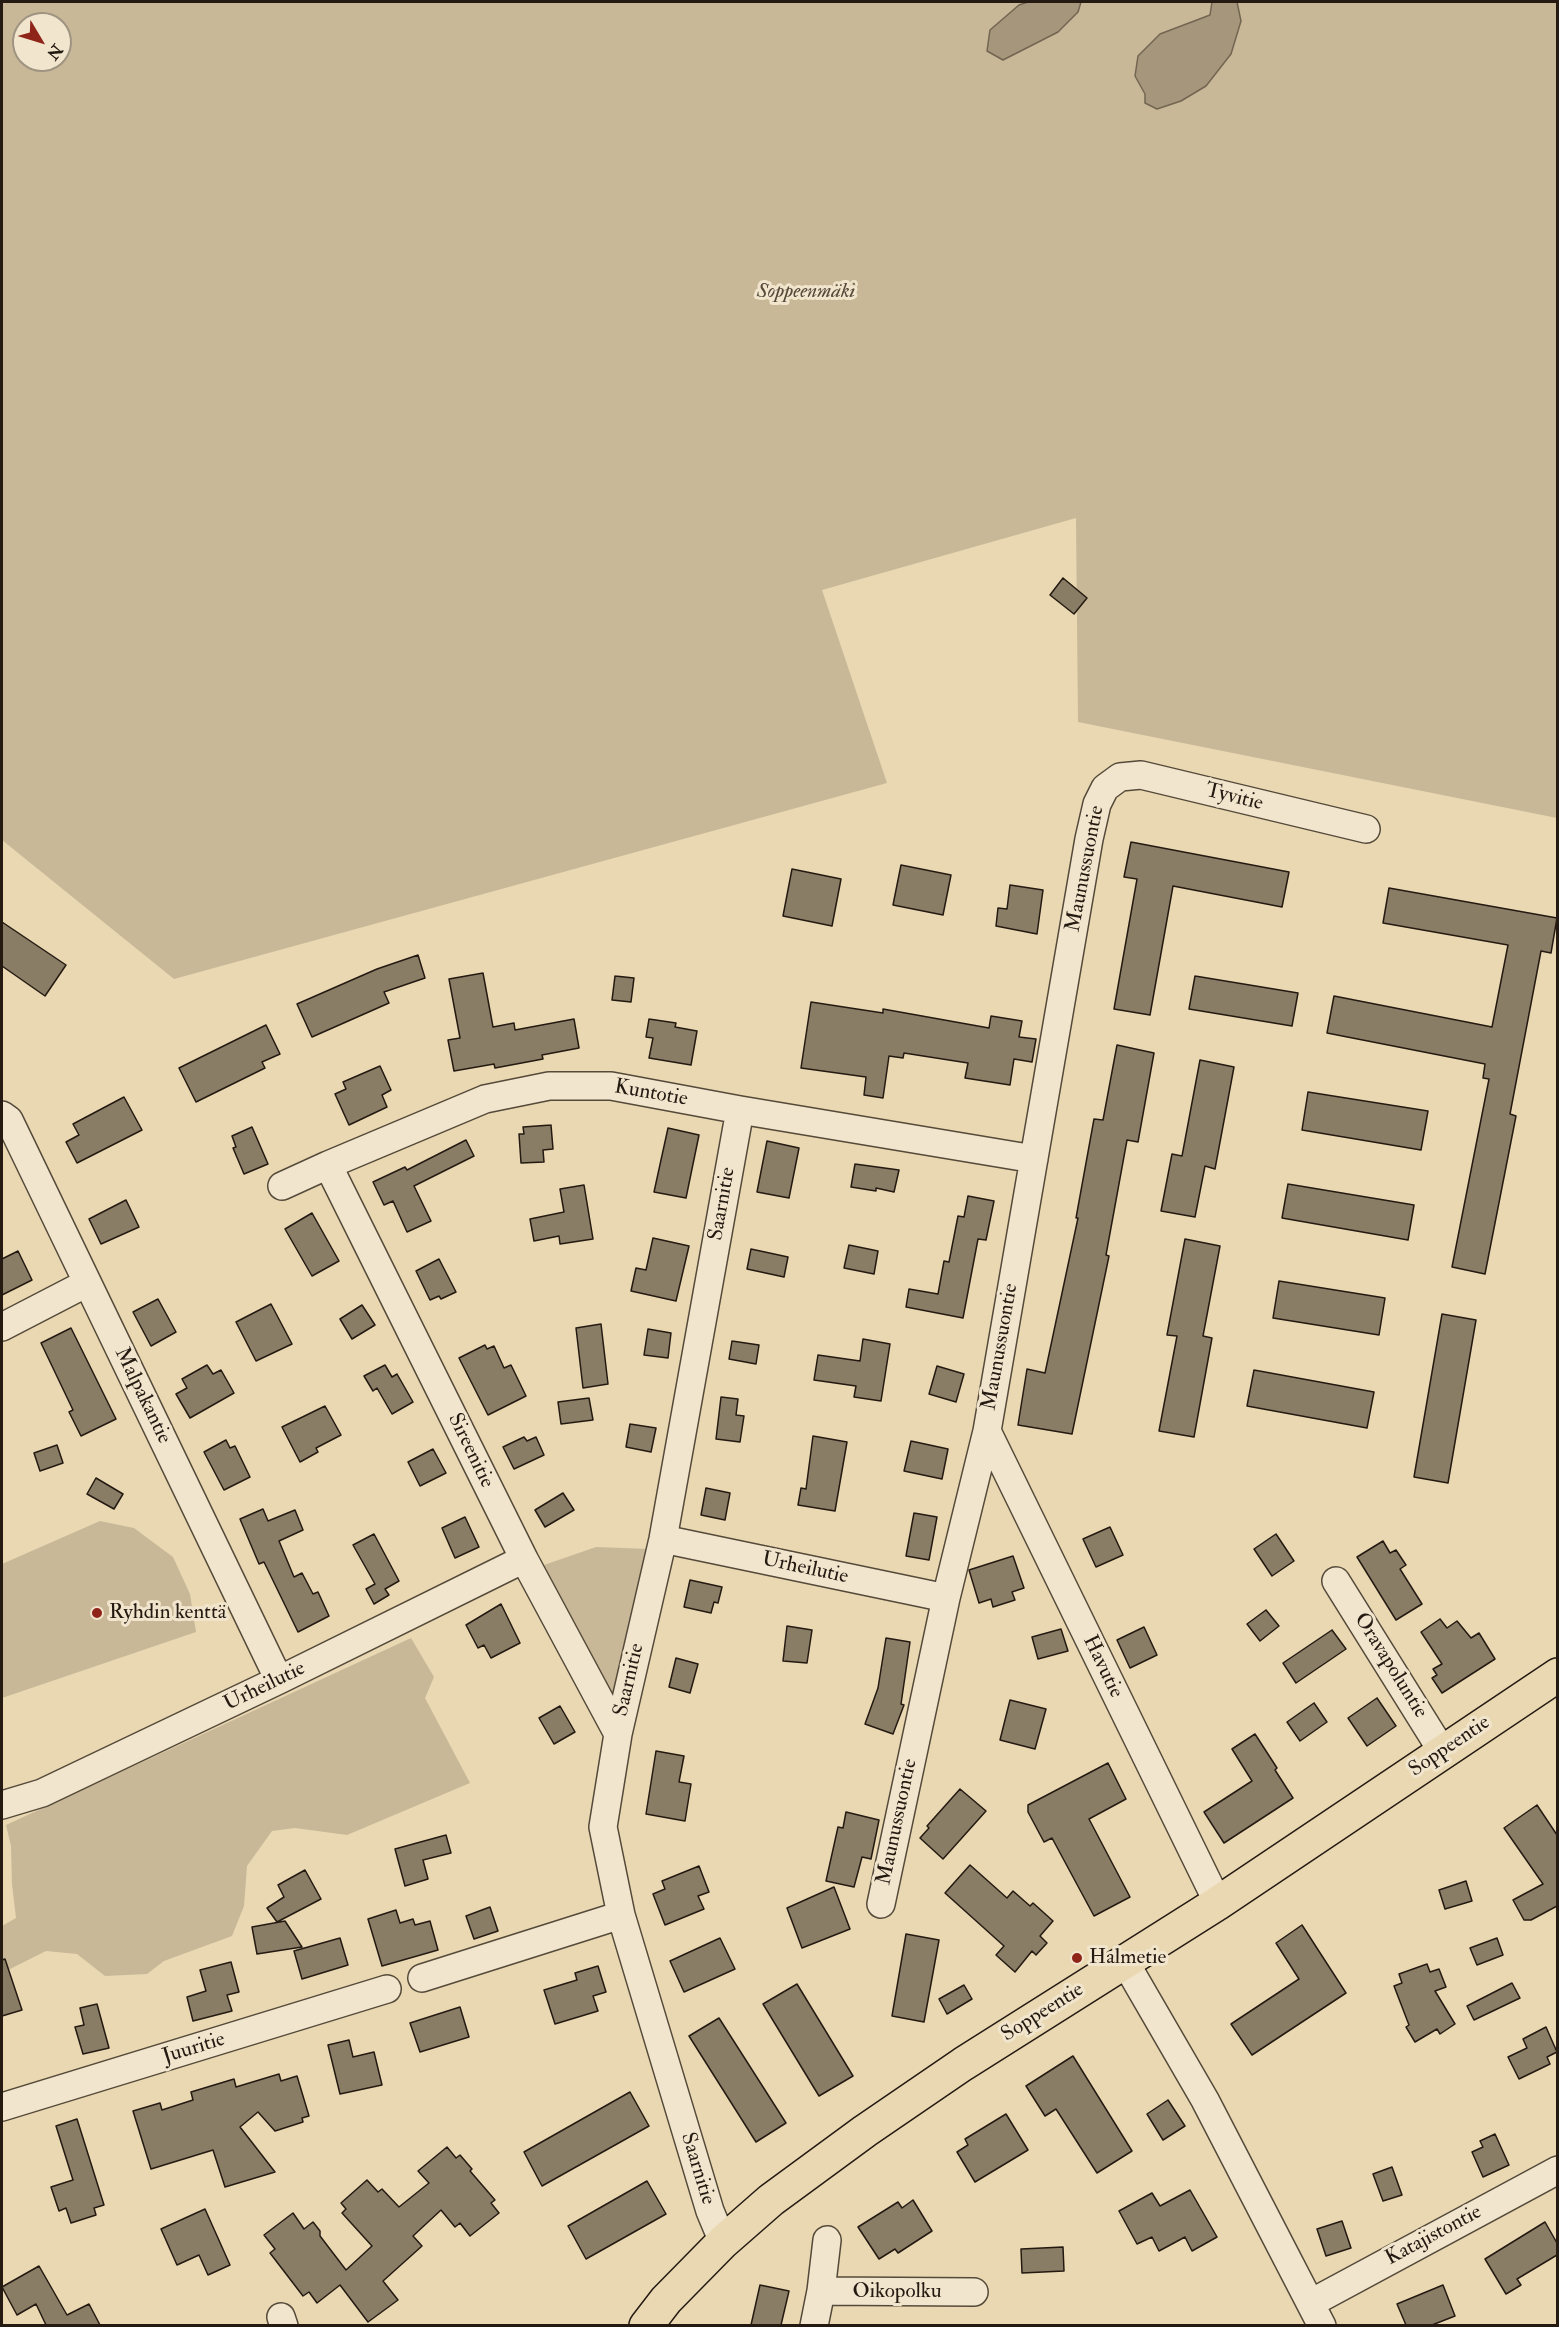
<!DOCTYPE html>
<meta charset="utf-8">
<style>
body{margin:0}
#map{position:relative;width:1559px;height:2327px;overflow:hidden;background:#e9d8b2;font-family:"IM FELL Double Pica",serif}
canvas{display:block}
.frame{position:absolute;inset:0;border:3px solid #241a12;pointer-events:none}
.north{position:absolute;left:12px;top:12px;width:60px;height:60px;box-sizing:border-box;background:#f1e6cd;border:2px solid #9f9482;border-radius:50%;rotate:128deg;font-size:16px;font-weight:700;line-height:24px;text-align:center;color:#241a12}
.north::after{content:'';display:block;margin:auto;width:21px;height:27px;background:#8f2418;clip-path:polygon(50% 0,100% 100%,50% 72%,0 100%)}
</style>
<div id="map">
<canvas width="1559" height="2327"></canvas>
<div class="frame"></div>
<div class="north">N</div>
</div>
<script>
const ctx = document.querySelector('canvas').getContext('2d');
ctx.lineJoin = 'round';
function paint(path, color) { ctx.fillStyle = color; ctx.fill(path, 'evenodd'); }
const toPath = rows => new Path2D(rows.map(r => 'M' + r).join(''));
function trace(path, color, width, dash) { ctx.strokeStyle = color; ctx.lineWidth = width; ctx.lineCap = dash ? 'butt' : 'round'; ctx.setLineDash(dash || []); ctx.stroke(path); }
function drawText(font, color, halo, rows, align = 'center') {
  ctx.font = font + ' "IM FELL Double Pica",serif'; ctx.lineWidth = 6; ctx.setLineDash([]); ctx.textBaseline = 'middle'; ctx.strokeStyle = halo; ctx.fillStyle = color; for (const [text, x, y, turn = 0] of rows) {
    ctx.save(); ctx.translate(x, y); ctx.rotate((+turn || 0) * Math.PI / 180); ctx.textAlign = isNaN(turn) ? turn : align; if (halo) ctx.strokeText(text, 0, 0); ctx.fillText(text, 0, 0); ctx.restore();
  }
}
const green = toPath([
 [2,2,1028,2,1019,5,1078,12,1081,2,1212,2,1210,15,1192,23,1135,76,1145,94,1206,86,1231,54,1241,21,1237,2,1557,2,1557,818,1078,722,1076,518,822,590,887,783,174,979,2,840],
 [24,24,60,24,60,60,24,60],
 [100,1521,134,1528,173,1557,190,1594,196,1632,2,1698,2,1564],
 [596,1547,649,1549,622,1716,544,1565],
 [411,1638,434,1677,425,1698,470,1783,347,1835,295,1828,272,1831,247,1866,244,1906,232,1936,164,1961,147,1974,105,1976,77,1954,46,1951,4,1972,2,1969,2,1926,16,1918,12,1884,11,1846,6,1825]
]);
const water = toPath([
 [1028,2,1081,2,1078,12,1058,32,1003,60,987,51,990,30,1019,5,1028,2],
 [1212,2,1237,2,1241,21,1231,54,1206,86,1181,101,1157,109,1145,103,1145,94,1135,76,1138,56,1160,34,1210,15,1212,2]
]);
const building = toPath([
 [1063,578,1087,598,1074,614,1050,595,1063,578],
 [1131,842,1289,872,1282,907,1173,886,1150,1015,1114,1009,1137,879,1124,877,1131,842],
 [901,865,951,875,943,915,893,905,901,865],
 [792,869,841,879,832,926,783,916,792,869],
 [1010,885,1043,890,1037,934,996,926,998,908,1007,909,1010,885],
 [1389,888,1557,918,1551,953,1541,951,1510,1114,1516,1116,1485,1274,1452,1267,1489,1079,1483,1078,1485,1064,1327,1033,1334,996,1492,1027,1508,945,1383,923,1389,888],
 [2,922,66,965,45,996,2,966,2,922],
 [418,955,425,978,384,992,389,1003,312,1037,297,1004,377,969,418,955],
 [483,973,493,1027,514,1023,515,1030,574,1019,579,1048,542,1055,543,1059,495,1068,494,1064,454,1071,448,1040,460,1038,449,979,483,973],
 [615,976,634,978,631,1002,612,1000,615,976],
 [1195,976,1298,993,1292,1026,1189,1009,1195,976],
 [811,1002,883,1013,883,1009,989,1028,991,1016,1022,1021,1019,1037,1036,1039,1032,1062,1014,1059,1010,1085,965,1078,968,1063,904,1053,903,1058,889,1056,883,1098,864,1095,866,1077,801,1068,811,1002],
 [649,1019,676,1023,675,1027,697,1031,691,1065,649,1058,653,1038,646,1037,649,1019],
 [266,1025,280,1054,262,1062,265,1068,196,1102,179,1068,266,1025],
 [1117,1045,1154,1053,1138,1142,1127,1140,1106,1255,1109,1256,1072,1434,1018,1425,1027,1369,1045,1373,1078,1218,1076,1218,1094,1119,1103,1120,1117,1045],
 [1200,1060,1234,1067,1215,1169,1205,1166,1195,1217,1161,1211,1172,1154,1182,1156,1200,1060],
 [380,1066,391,1090,382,1095,387,1107,349,1125,335,1094,346,1089,343,1082,380,1066],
 [1308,1092,1428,1111,1421,1150,1302,1130,1308,1092],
 [124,1097,142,1130,77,1163,66,1142,79,1135,73,1124,124,1097],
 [551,1125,553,1149,543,1150,544,1162,521,1163,519,1134,524,1134,523,1127,551,1125],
 [252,1127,268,1164,244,1174,233,1148,236,1147,232,1136,252,1127],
 [668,1128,699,1135,686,1198,654,1192,668,1128],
 [466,1140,474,1156,414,1186,431,1221,407,1232,393,1201,384,1205,373,1182,405,1167,407,1170,466,1140],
 [767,1141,799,1148,789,1198,757,1192,767,1141],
 [855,1164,899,1170,894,1192,876,1188,876,1191,851,1187,855,1164],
 [1288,1184,1414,1205,1408,1240,1282,1218,1288,1184],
 [584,1185,593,1239,560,1244,559,1236,534,1241,530,1219,564,1212,560,1189,584,1185],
 [968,1196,994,1201,986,1240,978,1239,963,1318,906,1307,909,1289,938,1294,944,1261,949,1262,958,1216,964,1217,968,1196],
 [126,1200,139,1227,101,1244,89,1219,126,1200],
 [312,1213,339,1261,312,1276,285,1229,312,1213],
 [653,1238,689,1246,676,1301,631,1291,636,1268,646,1270,653,1238],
 [1185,1239,1220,1246,1203,1336,1212,1338,1194,1437,1159,1431,1177,1336,1167,1335,1185,1239],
 [849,1245,878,1251,874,1274,844,1268,849,1245],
 [751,1249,788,1257,784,1277,747,1269,751,1249],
 [18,1251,32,1280,2,1295,2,1259,18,1251],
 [439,1259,456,1292,441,1299,439,1296,430,1300,416,1271,439,1259],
 [1279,1281,1385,1298,1379,1335,1273,1318,1279,1281],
 [158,1299,176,1332,151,1346,133,1312,158,1299],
 [271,1304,292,1344,256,1361,236,1322,271,1304],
 [362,1305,375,1325,352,1339,340,1319,362,1305],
 [1442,1314,1476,1320,1448,1483,1414,1477,1442,1314],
 [601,1324,608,1384,583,1388,576,1328,601,1324],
 [71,1328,116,1419,81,1436,69,1412,73,1410,41,1343,71,1328],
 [648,1329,671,1333,668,1358,644,1355,648,1329],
 [863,1339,890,1344,881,1401,854,1397,856,1386,814,1380,818,1355,860,1361,863,1339],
 [732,1341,759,1345,756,1364,729,1359,732,1341],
 [485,1345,487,1349,494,1346,504,1368,511,1365,526,1396,488,1415,459,1358,485,1345],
 [207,1365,213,1374,221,1370,234,1393,190,1418,176,1394,187,1388,182,1379,207,1365],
 [385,1365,392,1377,397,1374,413,1402,392,1414,377,1388,373,1391,364,1376,385,1365],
 [937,1366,964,1374,956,1402,929,1394,937,1366],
 [1254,1370,1374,1392,1367,1428,1247,1406,1254,1370],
 [721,1397,738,1399,736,1415,744,1416,740,1442,716,1439,721,1397],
 [589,1398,593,1420,561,1424,558,1402,589,1398],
 [325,1406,341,1435,316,1448,318,1452,300,1462,282,1427,325,1406],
 [630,1424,656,1428,651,1452,626,1447,630,1424],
 [813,1436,847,1442,835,1511,798,1505,801,1488,806,1489,813,1436],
 [524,1437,527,1441,536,1437,544,1455,514,1469,503,1447,524,1437],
 [226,1440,230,1448,235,1446,250,1477,224,1490,204,1452,226,1440],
 [911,1441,948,1449,942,1479,904,1471,911,1441],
 [57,1445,63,1463,40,1471,34,1453,57,1445],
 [433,1449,446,1473,420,1486,408,1462,433,1449],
 [96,1478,123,1494,114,1509,87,1494,96,1478],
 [706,1488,730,1493,725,1520,701,1515,706,1488],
 [563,1493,574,1510,545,1527,535,1510,563,1493],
 [263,1509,268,1521,295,1510,303,1530,279,1541,294,1577,302,1573,313,1594,318,1592,329,1616,298,1632,264,1562,259,1564,240,1519,263,1509],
 [914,1513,937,1517,929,1560,906,1556,914,1513],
 [465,1517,479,1547,455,1558,442,1528,465,1517],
 [1110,1527,1123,1555,1096,1567,1083,1539,1110,1527],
 [374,1534,399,1581,385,1589,389,1595,374,1604,366,1589,375,1584,353,1545,374,1534],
 [1276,1534,1294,1561,1272,1576,1254,1549,1276,1534],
 [1383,1541,1390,1553,1396,1550,1406,1565,1400,1569,1422,1604,1396,1620,1357,1557,1383,1541],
 [1013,1556,1024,1588,1012,1592,1015,1600,993,1607,991,1599,979,1603,969,1570,1013,1556],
 [690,1580,722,1587,718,1603,714,1602,711,1613,684,1607,690,1580],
 [501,1604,520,1643,491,1658,484,1645,478,1648,466,1625,501,1604],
 [1266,1610,1279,1626,1260,1641,1247,1624,1266,1610],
 [1440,1619,1447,1628,1457,1621,1471,1638,1479,1633,1495,1659,1442,1693,1432,1678,1437,1675,1433,1669,1442,1664,1421,1632,1440,1619],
 [787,1626,812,1630,807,1663,783,1661,787,1626],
 [1144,1627,1157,1655,1130,1668,1117,1640,1144,1627],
 [1061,1629,1068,1651,1038,1659,1032,1637,1061,1629],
 [1332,1630,1346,1649,1296,1683,1283,1663,1332,1630],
 [886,1638,910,1642,901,1704,904,1705,893,1734,865,1724,878,1688,886,1638],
 [676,1658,698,1664,690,1693,669,1687,676,1658],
 [1377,1698,1396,1726,1367,1746,1348,1718,1377,1698],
 [1010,1700,1046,1709,1035,1749,1000,1740,1010,1700],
 [1314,1703,1327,1722,1300,1741,1287,1722,1314,1703],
 [560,1706,575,1732,554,1744,539,1718,560,1706],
 [1255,1734,1277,1768,1275,1770,1293,1798,1224,1843,1204,1812,1252,1781,1232,1749,1255,1734],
 [656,1751,684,1756,679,1782,691,1784,685,1821,646,1814,656,1751],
 [1108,1763,1126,1799,1089,1819,1130,1897,1094,1916,1052,1838,1044,1842,1028,1812,1028,1805,1108,1763],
 [960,1789,986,1811,943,1859,920,1838,929,1828,927,1826,960,1789],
 [1537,1805,1557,1835,1557,1906,1531,1920,1524,1920,1513,1900,1543,1884,1504,1828,1537,1805],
 [846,1812,879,1820,871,1859,862,1857,854,1887,826,1881,838,1827,843,1828,846,1812],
 [446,1835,451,1853,423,1860,428,1879,405,1886,395,1849,446,1835],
 [970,1865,1007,1898,1013,1891,1030,1906,1033,1903,1053,1921,1040,1936,1047,1943,1036,1955,1032,1951,1015,1972,996,1955,1004,1946,945,1893,970,1865],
 [699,1866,709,1892,698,1896,704,1909,665,1925,653,1894,665,1889,662,1881,699,1866],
 [305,1870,321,1899,277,1922,267,1908,284,1897,278,1885,305,1870],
 [1466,1881,1472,1901,1445,1909,1439,1890,1466,1881],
 [834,1887,850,1929,802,1948,787,1908,834,1887],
 [490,1907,498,1931,474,1939,466,1916,490,1907],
 [396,1910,400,1923,413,1919,415,1925,430,1921,438,1950,382,1966,368,1919,396,1910],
 [285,1921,302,1947,257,1954,252,1927,285,1921],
 [1302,1925,1346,1993,1252,2055,1231,2024,1299,1979,1276,1943,1302,1925],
 [906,1934,939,1940,924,2022,892,2016,906,1934],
 [340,1938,348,1965,302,1979,294,1951,340,1938],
 [720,1938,735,1969,684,1992,670,1961,720,1938],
 [1497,1938,1503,1955,1477,1965,1470,1948,1497,1938],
 [5,1959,22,2010,2,2016,2,1960,5,1959],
 [231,1962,239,1992,227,1995,232,2011,193,2021,187,1997,206,1991,200,1970,231,1962],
 [1427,1964,1430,1972,1439,1969,1446,1987,1435,1991,1455,2024,1440,2034,1437,2029,1415,2042,1406,2027,1409,2025,1394,1986,1402,1983,1399,1974,1427,1964],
 [598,1966,606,1992,593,1996,598,2011,555,2024,544,1990,577,1980,575,1973,598,1966],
 [1512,1983,1520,1998,1474,2020,1467,2006,1512,1983],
 [797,1984,853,2076,819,2096,763,2004,797,1984],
 [964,1985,972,1999,947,2014,939,1999,964,1985],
 [97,2004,109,2048,83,2054,75,2027,84,2025,80,2008,97,2004],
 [460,2007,469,2037,420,2052,410,2023,460,2007],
 [719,2018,786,2123,756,2142,689,2036,719,2018],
 [1546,2027,1557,2052,1547,2057,1550,2064,1519,2079,1508,2057,1527,2048,1523,2039,1546,2027],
 [349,2040,353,2057,374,2052,382,2085,340,2094,328,2045,349,2040],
 [1073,2056,1132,2151,1097,2173,1056,2109,1045,2116,1026,2086,1073,2056],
 [279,2074,281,2081,297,2076,309,2116,302,2118,303,2122,275,2131,258,2112,240,2127,275,2172,225,2187,213,2150,151,2169,133,2111,160,2103,162,2110,193,2100,191,2092,234,2079,236,2087,279,2074],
 [630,2092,649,2126,542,2186,524,2152,630,2092],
 [1168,2100,1185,2126,1163,2140,1147,2114,1168,2100],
 [1006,2114,1028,2150,975,2182,957,2152,968,2145,965,2139,1006,2114],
 [77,2119,104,2205,94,2208,96,2215,71,2223,66,2208,59,2211,51,2187,73,2180,56,2126,77,2119],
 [1495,2134,1509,2165,1483,2177,1472,2152,1483,2147,1480,2141,1495,2134],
 [447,2147,456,2158,460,2155,472,2169,470,2171,495,2200,491,2203,499,2213,470,2236,460,2223,455,2227,441,2210,413,2236,422,2246,383,2281,398,2300,368,2322,340,2285,317,2303,309,2292,303,2296,270,2253,275,2249,264,2235,293,2213,304,2229,313,2222,320,2231,320,2236,346,2270,372,2246,342,2213,346,2209,341,2203,367,2180,378,2192,382,2189,399,2207,429,2183,418,2171,447,2147],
 [1392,2167,1402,2195,1383,2201,1373,2174,1392,2167],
 [647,2181,666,2214,586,2259,568,2226,647,2181],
 [1190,2190,1217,2237,1192,2251,1185,2237,1159,2251,1152,2237,1137,2244,1119,2211,1152,2193,1160,2206,1190,2190],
 [913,2200,932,2231,898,2253,895,2249,879,2259,858,2227,898,2202,902,2208,913,2200],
 [205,2209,230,2265,208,2275,199,2255,177,2265,161,2229,205,2209],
 [1342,2221,1351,2248,1326,2256,1317,2229,1342,2221],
 [1545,2222,1557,2243,1557,2255,1517,2279,1521,2285,1506,2294,1485,2259,1545,2222],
 [1063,2247,1064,2271,1022,2273,1021,2249,1063,2247],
 [39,2266,67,2315,89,2304,100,2325,46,2325,36,2304,17,2315,2,2287,39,2266],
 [760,2285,789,2291,781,2325,751,2325,760,2285],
 [1443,2285,1455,2316,1432,2325,1406,2325,1397,2304,1443,2285]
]);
const minor = toPath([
 [2,1115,9,1120,279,1680],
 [328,1165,524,1559,618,1734],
 [282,1186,328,1165,485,1099,549,1086,611,1086,740,1110,1034,1159],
 [2,1327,87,1283],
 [987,1431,1218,1903],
 [663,1539,946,1598],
 [1336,1581,1434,1738,1441,1753],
 [2,1805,42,1793,279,1680,524,1559],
 [881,1904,946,1598,987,1431,1089,839,1097,804,1105,788,1120,777,1141,775,1366,829],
 [1125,1962,1205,2100,1322,2326],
 [422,1978,621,1915],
 [2,2107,387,1989],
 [723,2242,710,2211,621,1915,603,1827,618,1734,663,1539,740,1110],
 [821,2291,974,2292],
 [1311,2303,1558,2170],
 [281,2317,284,2326],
 [814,2326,821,2291,827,2240]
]);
const major = toPath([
 [646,2326,666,2300,723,2242,771,2200,865,2131,963,2064,1218,1903,1558,1675]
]);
const markers = [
 [97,1613,6,"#8f2418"],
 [1077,1958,6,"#8f2418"]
];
const parkNames = [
 ["Soppeenmäki",806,292]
];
const streetNames = [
 ["Tyvitie",1234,798,14],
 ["Maunussuontie",1086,869,-79],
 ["Kuntotie",651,1094,10],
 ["Saarnitie",723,1204,-80],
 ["Maunussuontie",1001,1347,-80],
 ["Malpakantie",142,1396,64],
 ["Sireenitie",470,1451,64],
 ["Urheilutie",805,1569,12],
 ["Oravapoluntie",1390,1666,58],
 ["Havutie",1102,1667,64],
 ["Saarnitie",630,1680,-77],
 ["Urheilutie",265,1687,-26],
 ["Soppeentie",1450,1747,-34],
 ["Maunussuontie",898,1822,-78],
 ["Soppeentie",1043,2013,-32],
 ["Juuritie",194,2049,-17],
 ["Saarnitie",697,2169,73],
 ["Katajistontie",1434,2236,-28],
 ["Oikopolku",897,2292]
];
const poiNames = [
 ["Ryhdin kenttä",109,1613],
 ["Halmetie",1089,1958]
];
paint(green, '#c8b897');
paint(water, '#a6977c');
trace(water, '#726552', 1.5);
paint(building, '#8a7d65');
trace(building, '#241a12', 1.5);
trace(minor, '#554a3a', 30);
trace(major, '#241a12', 36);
trace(minor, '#f1e6cd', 27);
trace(major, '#e9d8b2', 33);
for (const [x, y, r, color] of markers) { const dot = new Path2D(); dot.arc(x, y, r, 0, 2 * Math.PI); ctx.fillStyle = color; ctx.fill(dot); trace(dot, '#f1e6cd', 2); }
drawText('italic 21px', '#55493a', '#f1e6cd', parkNames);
drawText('21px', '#241a12', '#f1e6cd', streetNames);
drawText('21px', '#241a12', '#f1e6cd', poiNames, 'left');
</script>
